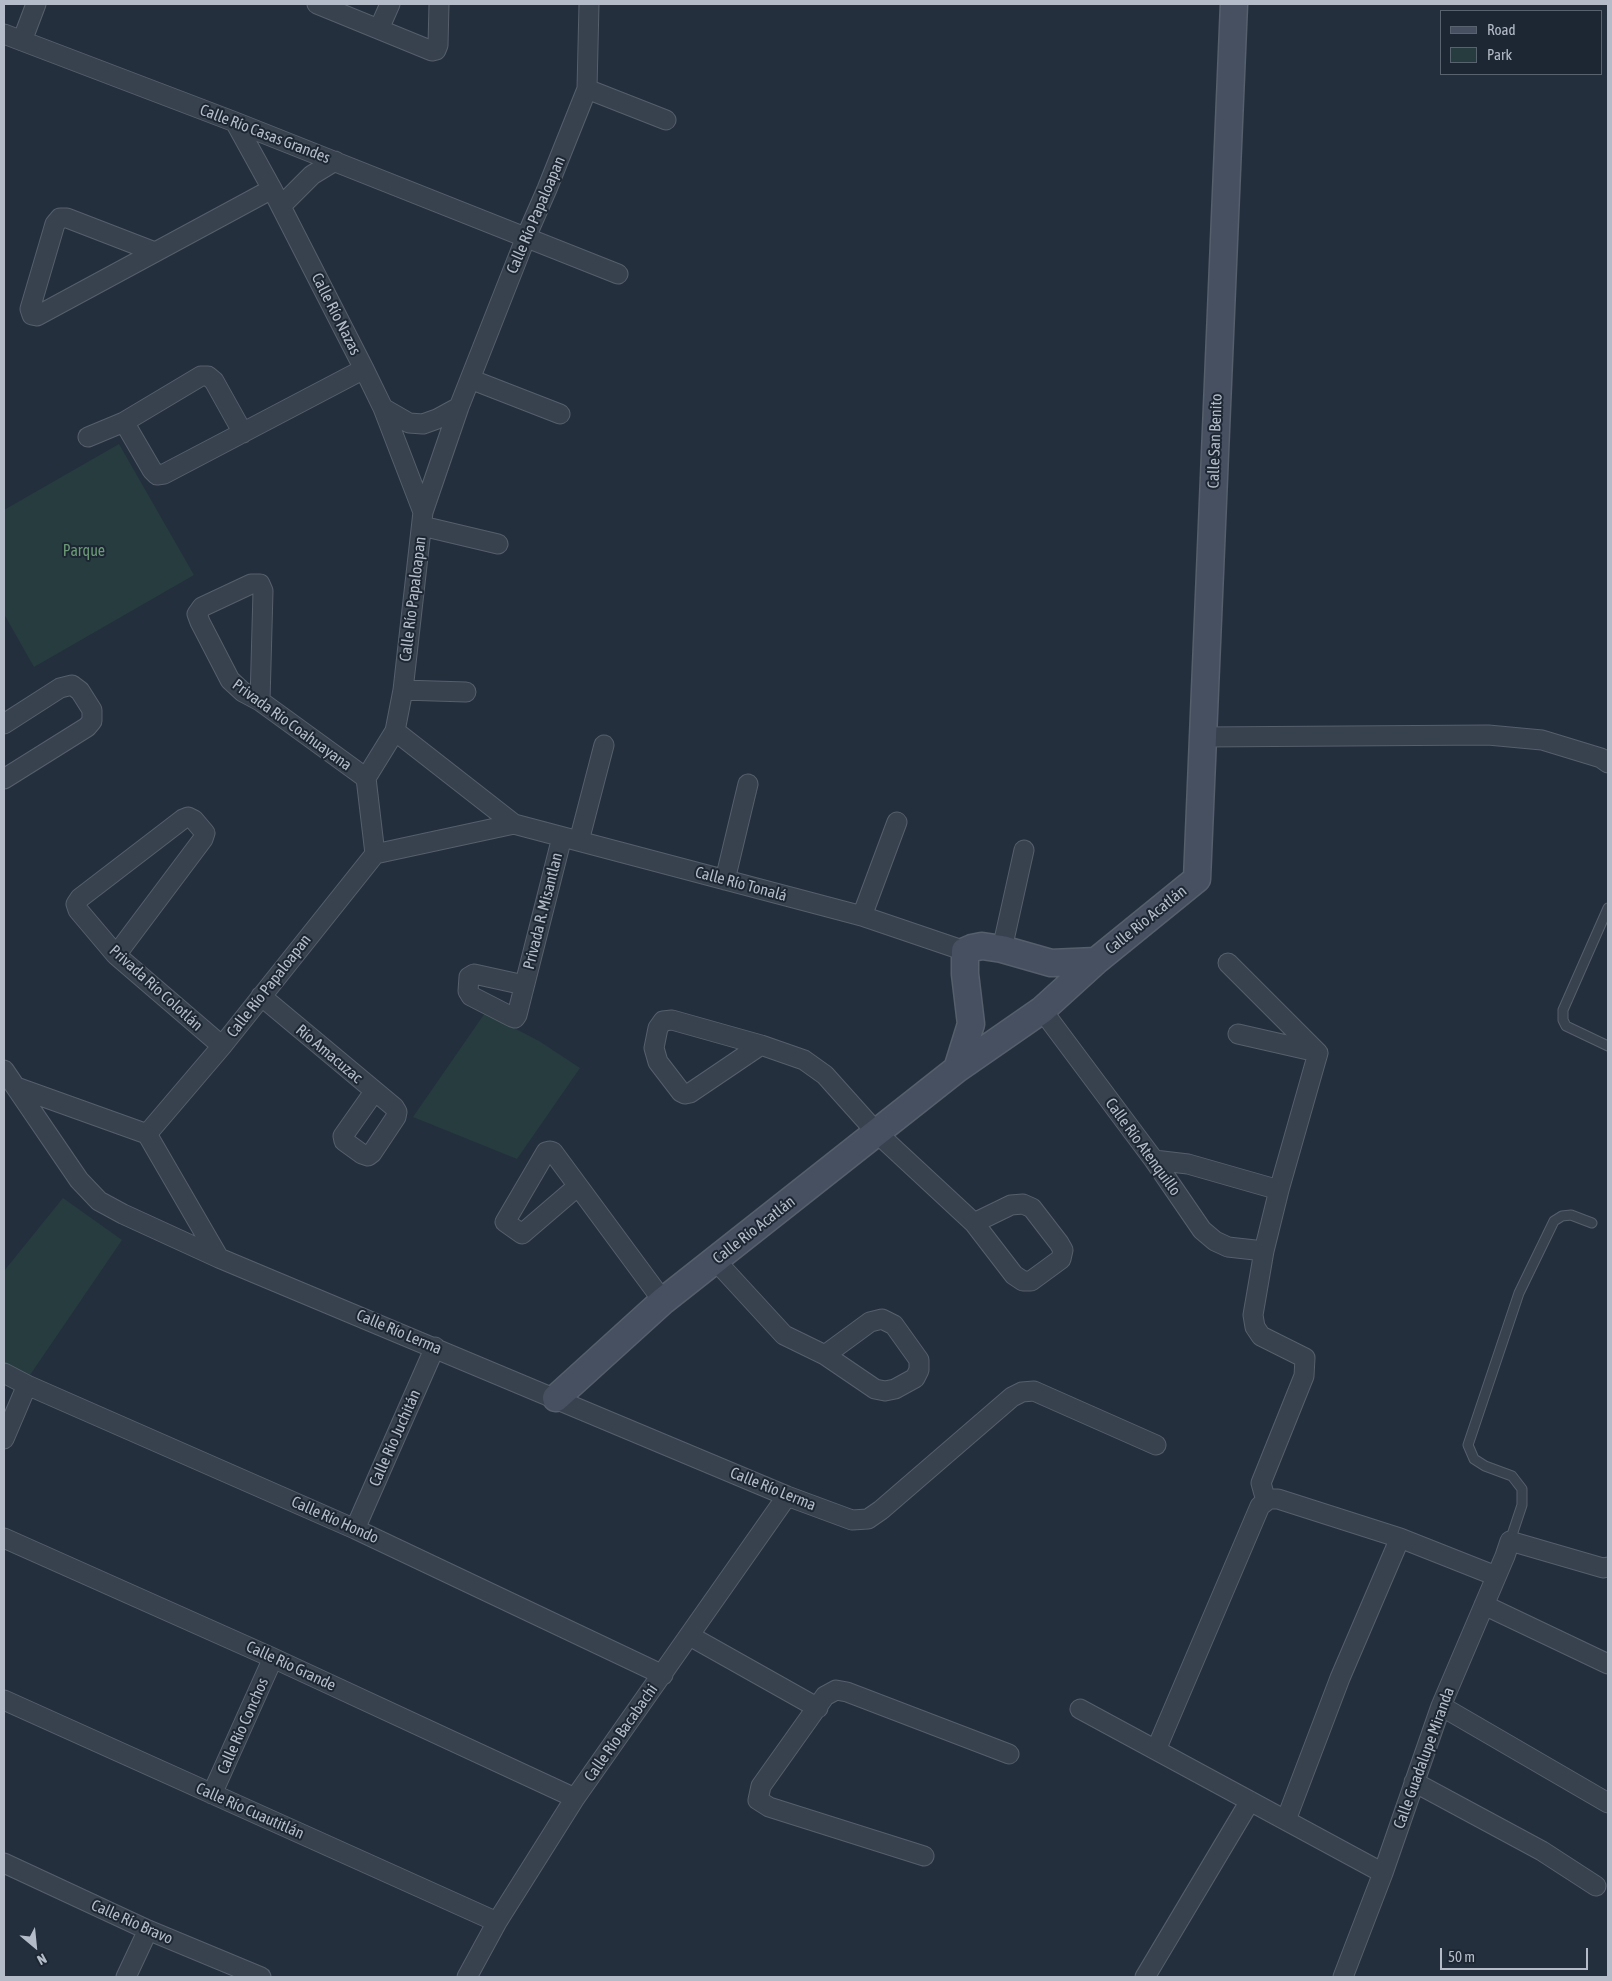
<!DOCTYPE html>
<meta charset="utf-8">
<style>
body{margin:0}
#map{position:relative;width:1612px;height:1981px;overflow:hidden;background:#242f3e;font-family:"Asap Condensed",sans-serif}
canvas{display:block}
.frame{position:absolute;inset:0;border:5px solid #b4bcc9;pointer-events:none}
.legend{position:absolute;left:1440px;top:10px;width:162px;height:65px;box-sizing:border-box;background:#1d2633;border:1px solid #59626f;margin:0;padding:6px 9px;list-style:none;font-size:15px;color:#b4bcc9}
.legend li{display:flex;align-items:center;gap:10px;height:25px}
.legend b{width:25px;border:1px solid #59626f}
.north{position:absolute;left:10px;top:1921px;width:50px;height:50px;-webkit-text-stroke:4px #1d2633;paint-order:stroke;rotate:152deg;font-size:14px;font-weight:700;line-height:20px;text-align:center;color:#b4bcc9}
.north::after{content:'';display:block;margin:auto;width:18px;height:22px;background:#b4bcc9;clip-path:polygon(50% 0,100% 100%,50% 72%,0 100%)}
.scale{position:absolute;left:1440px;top:1948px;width:148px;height:22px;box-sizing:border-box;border:2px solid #b4bcc9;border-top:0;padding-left:6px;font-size:15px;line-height:18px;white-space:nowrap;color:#b4bcc9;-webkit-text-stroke:4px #1d2633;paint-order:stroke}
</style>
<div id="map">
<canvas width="1612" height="1981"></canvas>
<div class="frame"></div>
<ul class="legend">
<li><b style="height:6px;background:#465061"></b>Road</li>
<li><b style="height:14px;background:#263c3f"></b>Park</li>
</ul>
<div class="north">N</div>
<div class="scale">50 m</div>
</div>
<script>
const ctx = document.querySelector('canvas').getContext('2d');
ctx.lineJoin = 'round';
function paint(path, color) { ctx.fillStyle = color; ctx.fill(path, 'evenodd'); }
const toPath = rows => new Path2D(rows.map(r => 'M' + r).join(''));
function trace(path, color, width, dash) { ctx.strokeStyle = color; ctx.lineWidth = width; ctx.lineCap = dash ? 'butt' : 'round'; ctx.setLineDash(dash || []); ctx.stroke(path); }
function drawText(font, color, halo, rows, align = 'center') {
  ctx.font = font + ' "Asap Condensed",sans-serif'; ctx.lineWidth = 4; ctx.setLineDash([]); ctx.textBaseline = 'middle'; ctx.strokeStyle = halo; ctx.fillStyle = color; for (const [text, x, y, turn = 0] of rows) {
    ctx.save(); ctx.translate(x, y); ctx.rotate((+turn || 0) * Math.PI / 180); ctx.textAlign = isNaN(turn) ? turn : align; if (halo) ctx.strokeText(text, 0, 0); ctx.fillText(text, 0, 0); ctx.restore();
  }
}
const green = toPath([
 [119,444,194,575,34,667,4,614,4,510],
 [485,1013,539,1041,580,1068,517,1159,413,1117],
 [63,1198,122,1240,28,1378,4,1369,4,1271]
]);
const lane = toPath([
 [1608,908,1563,1010,1563,1020,1566,1026,1608,1046],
 [1510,1541,1522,1505,1522,1489,1512,1476,1485,1466,1474,1459,1468,1445,1519,1293,1554,1221,1562,1216,1571,1215,1592,1223]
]);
const street = toPath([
 [317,4,432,51,436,50,438,45,439,4],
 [379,29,390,4],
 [4,34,235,122,618,274],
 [22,41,36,4],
 [587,89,666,120],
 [235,122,272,189,364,369,383,408,423,512],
 [281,206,312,175,335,161],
 [155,252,67,218,60,218,55,224,30,309,32,315,37,316,272,189],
 [470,379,560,414],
 [383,408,409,423,423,424,437,419,459,407],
 [124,422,152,470,157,475,164,474,364,369],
 [88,437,124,422,201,376,208,376,214,381,243,433],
 [422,526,498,544],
 [403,690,466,692],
 [260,701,263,591,260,584,251,584,202,607,197,614,200,622,230,680,243,692,260,701,366,778],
 [4,724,60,688,72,685,80,691,92,710,92,721,87,727,4,779],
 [395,731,514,824,862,916,965,951],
 [1202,737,1488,735,1542,740,1601,758,1608,763],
 [579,841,604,745],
 [375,854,514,824],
 [725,880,748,784],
 [862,916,897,822],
 [1002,949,1024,850],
 [116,955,203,839,205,833,194,820,188,817,183,819,80,898,76,904,78,910,116,955,222,1046],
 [1228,963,1318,1053,1279,1190,1264,1251,1253,1315,1255,1327,1261,1336,1305,1358,1304,1376,1261,1483,1266,1501],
 [524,985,474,974,469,977,468,991,471,996,512,1017,515,1018,517,1015,562,837],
 [261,996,394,1107,397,1112,396,1117,372,1153,368,1156,362,1154,344,1141,343,1136,374,1092],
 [1042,1010,1154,1160,1202,1230,1215,1241,1228,1247,1264,1251],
 [1238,1034,1317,1052],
 [761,1045,690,1093,685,1094,681,1092,658,1062,654,1048,658,1028,663,1021,672,1020,761,1045,804,1060,825,1075,877,1133,974,1223,1014,1275,1023,1281,1031,1281,1061,1259,1063,1250,1059,1243,1032,1208,1023,1204,1011,1205,974,1223],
 [4,1070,79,1180,99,1201,123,1214,219,1258,787,1496,852,1520,868,1519,881,1510,1012,1397,1022,1392,1034,1391,1156,1445],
 [16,1087,147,1134,219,1258],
 [147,1134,222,1046,375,854,366,778,395,731,403,690,423,512,459,407,526,237,547,189,587,89,589,4],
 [1154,1160,1188,1164,1279,1190],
 [578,1186,522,1234,505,1222,546,1152,550,1151,553,1152,663,1301],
 [716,1261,784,1335,825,1355,875,1389,885,1391,895,1389,915,1378,919,1370,919,1360,894,1325,882,1319,870,1322,825,1355],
 [4,1373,27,1385,355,1529,663,1675],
 [4,1439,27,1385],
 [355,1529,435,1347],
 [4,1538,273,1658,575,1798],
 [1484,1605,1608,1664],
 [690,1636,818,1708],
 [4,1700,497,1922],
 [1441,1706,1608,1803],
 [1080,1709,1383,1873],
 [1156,1750,1260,1506,1269,1499,1278,1499,1400,1538,1496,1576],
 [1414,1782,1542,1851,1596,1886],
 [212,1794,273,1658],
 [1286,1820,1340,1678,1400,1538],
 [924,1856,769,1807,758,1800,761,1786,825,1696,836,1690,847,1692,1009,1754],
 [4,1863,148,1930,261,1977],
 [126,1977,148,1930],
 [467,1977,497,1922,575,1798,787,1496],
 [1145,1977,1250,1801],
 [1343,1977,1383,1873,1441,1706,1505,1556,1510,1541,1603,1568,1608,1567]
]);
const secondary = toPath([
 [957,1069,971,1024,965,974,965,951,972,948,982,946,1002,949,1051,963,1096,961],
 [556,1398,663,1301,957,1069,1042,1010,1096,961,1197,879,1234,4]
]);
const streetNames = [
 ["Calle Río Casas Grandes",265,134,21],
 ["Calle Río Papaloapan",536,215,-67],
 ["Calle Río Nazas",336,314,63],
 ["Calle San Benito",1215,441,-88],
 ["Calle Río Papaloapan",413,599,-83],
 ["Privada Río Coahuayana",292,725,36],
 ["Calle Río Tonalá",741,884,15],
 ["Privada R. Misantlan",543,911,-76],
 ["Calle Río Acatlán",1146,920,-39],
 ["Calle Río Papaloapan",269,986,-52],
 ["Privada Río Colotlán",156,988,42],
 ["Río Amacuzac",329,1054,40],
 ["Calle Río Atenquillo",1143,1147,54],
 ["Calle Río Acatlán",754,1230,-38],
 ["Calle Río Lerma",399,1332,23],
 ["Calle Río Juchitán",395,1438,-66],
 ["Calle Río Lerma",773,1489,22],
 ["Calle Río Hondo",335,1520,24],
 ["Calle Río Grande",291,1666,25],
 ["Calle Río Conchos",243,1726,-66],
 ["Calle Río Bacabachi",621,1733,-55],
 ["Calle Guadalupe Miranda",1424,1758,-70],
 ["Calle Río Cuautitlán",250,1811,24],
 ["Calle Río Bravo",132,1922,24]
];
const parkNames = [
 ["Parque",84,551]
];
paint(green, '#263c3f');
trace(lane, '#565f6c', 11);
trace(street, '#565f6c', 21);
trace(secondary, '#565f6c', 29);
trace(lane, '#38414e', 9);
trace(street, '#38414e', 19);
trace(secondary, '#465061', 26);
drawText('16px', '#b4bcc9', '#1d2633', streetNames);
drawText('16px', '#6b9a76', '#1d2633', parkNames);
</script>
